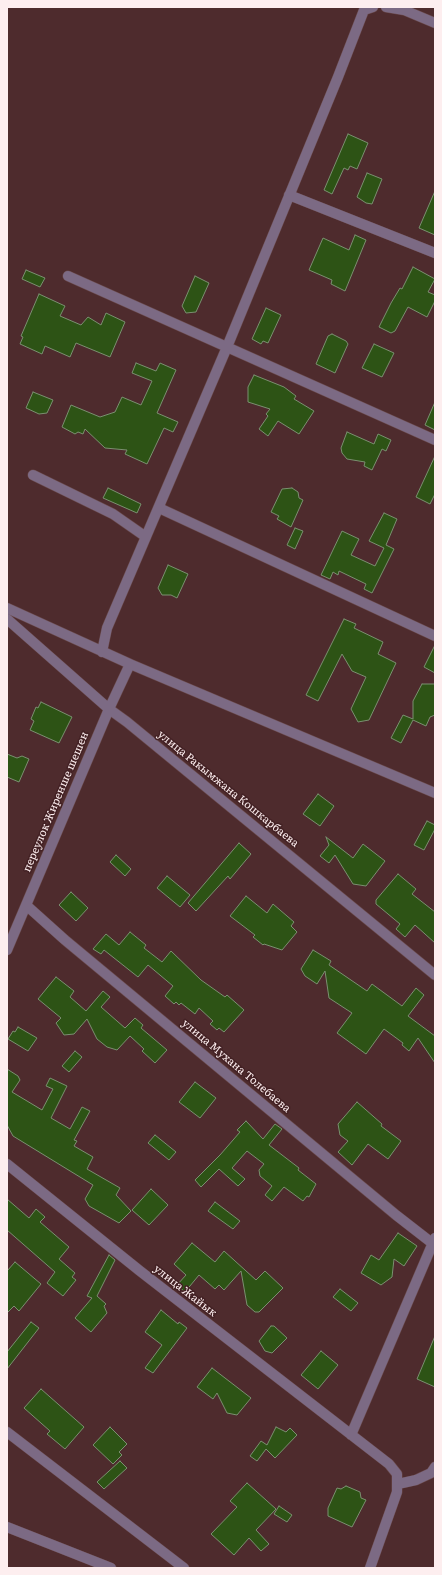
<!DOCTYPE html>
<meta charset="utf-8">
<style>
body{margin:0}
#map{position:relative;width:442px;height:1575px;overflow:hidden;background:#4e2b2d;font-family:Literata,serif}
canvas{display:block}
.frame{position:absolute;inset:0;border:8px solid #fdeeef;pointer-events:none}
</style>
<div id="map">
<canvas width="442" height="1575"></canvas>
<div class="frame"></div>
</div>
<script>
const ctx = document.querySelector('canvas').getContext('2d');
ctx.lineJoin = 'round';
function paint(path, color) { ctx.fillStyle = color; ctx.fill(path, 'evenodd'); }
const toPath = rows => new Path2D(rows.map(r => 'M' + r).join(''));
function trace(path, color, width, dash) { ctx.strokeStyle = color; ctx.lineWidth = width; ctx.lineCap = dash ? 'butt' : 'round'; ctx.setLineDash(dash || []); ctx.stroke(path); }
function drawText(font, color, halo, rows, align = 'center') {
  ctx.font = font + ' Literata,serif'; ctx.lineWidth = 3; ctx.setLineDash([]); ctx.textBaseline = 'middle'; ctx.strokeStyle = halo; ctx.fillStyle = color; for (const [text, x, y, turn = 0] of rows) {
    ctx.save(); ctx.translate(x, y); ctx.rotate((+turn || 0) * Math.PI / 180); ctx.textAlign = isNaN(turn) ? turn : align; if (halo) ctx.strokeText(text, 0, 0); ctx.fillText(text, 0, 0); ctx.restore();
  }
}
const building = toPath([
 [348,134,368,143,357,169,350,166,348,170,344,168,332,194,324,190,348,134],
 [367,173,382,179,372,204,366,203,357,197,367,173],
 [435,191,435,235,419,228,435,191],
 [355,235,366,240,345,291,331,284,332,280,309,270,323,238,349,250,355,235],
 [413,267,435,279,428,292,435,295,435,301,427,317,408,307,395,331,391,333,379,327,391,303,400,288,402,289,413,267],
 [26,270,45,278,40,287,22,279,26,270],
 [195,276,209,283,196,312,186,313,182,306,195,276],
 [39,294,65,306,60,316,81,325,88,317,101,325,106,313,125,322,110,357,76,343,70,357,45,346,42,354,20,344,23,337,21,336,39,294],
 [266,308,281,315,280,317,268,343,263,341,261,344,252,339,266,308],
 [332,334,346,341,348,344,335,373,316,364,328,336,332,334],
 [374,344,394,353,382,377,362,368,374,344],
 [136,363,156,371,160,363,176,370,157,413,178,422,173,432,164,428,147,464,125,454,127,450,105,448,85,429,83,434,78,432,75,434,62,427,71,405,100,417,115,412,122,397,141,405,152,381,132,373,136,363],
 [254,375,284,387,296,396,294,399,314,411,299,434,278,421,268,436,259,429,268,416,266,414,270,409,248,402,248,387,254,375],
 [33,392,53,400,47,413,39,414,26,408,33,392],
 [435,402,435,430,425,425,435,402],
 [347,432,374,444,378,434,391,440,386,451,382,449,372,470,364,466,365,462,347,459,342,453,341,448,347,432],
 [435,456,435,494,430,504,416,497,435,456],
 [108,488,141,504,137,513,103,498,108,488],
 [292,488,298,492,299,498,303,500,291,527,277,519,279,516,271,512,282,489,292,488],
 [384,513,397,519,386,545,394,549,372,593,364,589,366,584,339,571,338,575,333,572,330,579,321,575,342,531,359,539,351,555,375,566,384,548,369,541,384,513],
 [295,528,303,531,295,549,287,545,295,528],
 [168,565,188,574,177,598,171,595,162,595,158,588,168,565],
 [344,619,356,624,354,628,383,642,378,654,396,663,369,720,358,722,351,709,366,677,352,671,342,654,318,701,306,695,344,619],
 [435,645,435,673,424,667,435,645],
 [422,684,435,684,435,715,430,717,426,726,413,720,401,743,391,738,403,715,413,719,413,701,422,684],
 [41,702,72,717,59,743,30,730,34,721,31,719,36,707,38,708,41,702],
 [7,754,17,758,22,756,29,759,19,782,7,777,7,754],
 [318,794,334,806,320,826,303,814,318,794],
 [427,821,435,825,435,829,424,850,414,845,427,821],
 [326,837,353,858,363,844,385,861,366,886,353,884,335,855,329,863,320,856,329,845,326,837],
 [239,843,251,854,230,879,228,876,196,911,188,903,239,843],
 [116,855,131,869,125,876,110,862,116,855],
 [398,874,416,889,412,894,435,912,435,943,415,925,405,937,396,929,400,924,376,904,376,900,398,874],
 [167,876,190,895,180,907,157,888,167,876],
 [71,892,88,908,76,921,59,905,71,892],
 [246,896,267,913,273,904,294,922,291,926,297,932,282,950,264,944,263,945,253,937,255,935,230,916,246,896],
 [130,932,146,945,144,948,162,962,171,951,201,980,225,997,227,995,244,1010,224,1032,219,1028,217,1030,210,1024,213,1021,199,1008,195,1014,181,1003,179,1005,176,1002,174,1004,165,996,173,986,148,965,138,977,104,950,101,954,93,949,106,934,119,945,130,932],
 [313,950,331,961,329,965,367,991,372,984,402,1006,416,988,424,995,408,1016,435,1036,435,1063,418,1038,409,1051,402,1045,403,1043,384,1029,366,1054,337,1033,352,1013,329,998,325,971,317,984,305,976,301,969,313,950],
 [56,977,74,991,70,997,86,1011,103,991,110,997,101,1007,125,1028,135,1018,143,1025,141,1028,167,1050,155,1063,142,1051,144,1049,130,1036,117,1050,107,1047,97,1039,87,1019,74,1034,64,1035,56,1023,61,1018,38,999,56,977],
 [18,1027,37,1038,28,1051,8,1039,13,1031,15,1032,18,1027],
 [75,1051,82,1057,69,1072,62,1066,75,1051],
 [7,1069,18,1076,20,1080,12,1092,42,1110,53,1089,46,1086,50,1078,67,1086,51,1118,70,1129,82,1107,90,1111,74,1140,77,1141,74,1146,93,1157,87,1169,120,1188,116,1195,131,1211,119,1223,89,1206,85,1199,93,1185,13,1136,7,1125,7,1069],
 [195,1082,216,1098,200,1118,179,1102,195,1082],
 [357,1102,382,1124,381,1126,401,1141,388,1159,368,1144,352,1165,338,1152,348,1141,340,1135,338,1124,357,1102],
 [246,1121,263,1139,275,1124,282,1129,269,1145,299,1168,298,1170,316,1184,309,1197,307,1196,303,1201,284,1187,272,1201,265,1195,272,1186,260,1176,259,1170,264,1164,247,1151,232,1168,245,1179,238,1186,219,1169,201,1187,195,1180,220,1155,240,1132,237,1130,246,1121],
 [155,1135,176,1152,169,1160,148,1143,155,1135],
 [151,1189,168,1205,149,1225,132,1210,151,1189],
 [7,1199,29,1218,36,1209,45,1217,40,1222,69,1247,59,1259,75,1273,72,1277,76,1280,63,1296,47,1283,55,1272,7,1230,7,1199],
 [215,1202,240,1221,233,1229,208,1211,215,1202],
 [398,1233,417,1246,404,1266,394,1259,392,1277,381,1285,361,1273,371,1255,379,1260,398,1233],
 [192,1243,215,1262,224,1251,256,1280,265,1271,283,1288,259,1312,255,1312,247,1305,241,1271,224,1290,219,1285,215,1289,199,1275,185,1292,177,1285,186,1275,174,1264,192,1243],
 [109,1255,115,1260,97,1296,106,1304,104,1306,107,1313,91,1332,75,1318,92,1298,87,1296,109,1255],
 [15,1262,41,1284,19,1311,14,1306,7,1313,7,1271,15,1262],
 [340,1289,358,1303,351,1311,333,1297,340,1289],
 [161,1310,178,1324,179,1322,187,1328,153,1373,145,1368,162,1345,145,1332,161,1310],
 [31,1322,39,1328,7,1369,7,1352,31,1322],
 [271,1326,274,1326,287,1338,272,1353,265,1351,259,1341,271,1326],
 [435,1336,435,1387,417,1379,435,1336],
 [321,1351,338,1365,318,1389,301,1375,321,1351],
 [212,1368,251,1398,237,1415,227,1413,217,1393,213,1399,197,1387,212,1368],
 [41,1389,84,1427,65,1449,47,1434,50,1431,24,1408,41,1389],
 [110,1427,127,1444,119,1452,122,1455,113,1464,93,1445,110,1427],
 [276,1427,286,1432,290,1428,297,1435,275,1458,266,1449,257,1461,250,1456,261,1441,267,1445,276,1427],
 [120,1461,127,1468,104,1489,97,1482,120,1461],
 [247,1483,276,1509,256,1530,269,1544,261,1551,249,1538,234,1555,211,1534,237,1507,230,1501,247,1483],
 [346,1486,360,1492,361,1498,366,1500,352,1527,328,1516,328,1508,337,1488,341,1489,346,1486],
 [279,1506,292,1515,287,1522,274,1514,279,1506]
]);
const street = toPath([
 [386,7,404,10,435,23],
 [289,195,435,253],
 [68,276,435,440],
 [33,475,113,514,146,537],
 [159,508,435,636],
 [7,608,130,664,435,793],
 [7,619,109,709,127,722,435,975],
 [102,652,107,628,227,347,338,77,364,10,373,7],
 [26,905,65,940,396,1215,432,1243],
 [7,950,109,709,130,664],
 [7,1164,140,1271,389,1464,397,1474,397,1492,370,1568],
 [7,1432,184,1568],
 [351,1435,435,1238],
 [398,1484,416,1480,431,1473,435,1467],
 [7,1527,111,1568]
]);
const streetNames = [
 ["улица Ракымжана Кошкарбаева",228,789,39],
 ["переулок Жиренше шешен",56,802,-67],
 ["улица Мухана Толебаева",236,1066,40],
 ["улица Жайык",185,1291,38]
];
paint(building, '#2d5315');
trace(building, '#7a9070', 1);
trace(street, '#6a4a4c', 11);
trace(street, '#7c6a84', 10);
drawText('11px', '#fdeeef', '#432124', streetNames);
</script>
